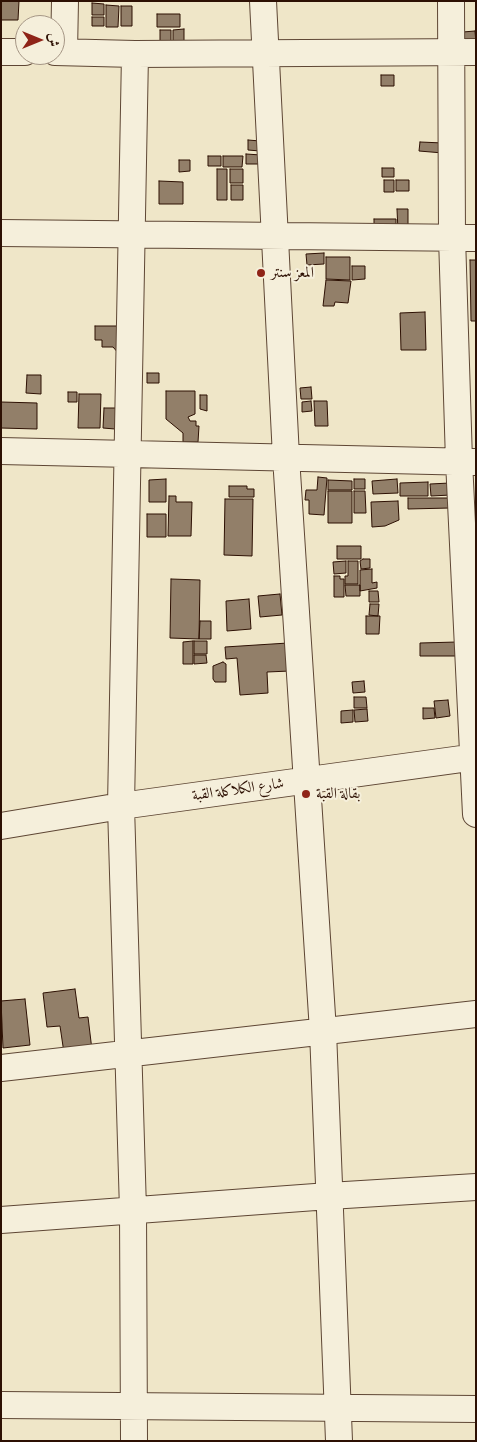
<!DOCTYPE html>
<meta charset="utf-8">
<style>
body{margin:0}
#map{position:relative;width:477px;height:1442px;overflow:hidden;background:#efe6c8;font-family:"Gentium Book Plus",Amiri,serif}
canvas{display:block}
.frame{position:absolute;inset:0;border:2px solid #2d1003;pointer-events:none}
.north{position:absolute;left:15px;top:15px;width:50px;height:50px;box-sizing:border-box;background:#f5efdb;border:1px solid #a59685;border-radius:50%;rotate:90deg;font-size:14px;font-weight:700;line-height:20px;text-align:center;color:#2d1003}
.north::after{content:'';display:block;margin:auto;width:18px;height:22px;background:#8f2418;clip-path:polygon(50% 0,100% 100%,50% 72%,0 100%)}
</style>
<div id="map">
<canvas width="477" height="1442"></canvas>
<div class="frame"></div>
<div class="north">ش</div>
</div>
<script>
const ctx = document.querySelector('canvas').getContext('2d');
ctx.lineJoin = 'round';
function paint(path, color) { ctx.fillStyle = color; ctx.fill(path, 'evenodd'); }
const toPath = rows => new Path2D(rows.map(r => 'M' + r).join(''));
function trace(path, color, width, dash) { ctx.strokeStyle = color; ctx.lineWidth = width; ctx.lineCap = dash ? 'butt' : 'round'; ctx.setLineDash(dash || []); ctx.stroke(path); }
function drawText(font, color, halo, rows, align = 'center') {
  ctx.font = font + ' "Gentium Book Plus",Amiri,serif'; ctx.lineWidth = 4; ctx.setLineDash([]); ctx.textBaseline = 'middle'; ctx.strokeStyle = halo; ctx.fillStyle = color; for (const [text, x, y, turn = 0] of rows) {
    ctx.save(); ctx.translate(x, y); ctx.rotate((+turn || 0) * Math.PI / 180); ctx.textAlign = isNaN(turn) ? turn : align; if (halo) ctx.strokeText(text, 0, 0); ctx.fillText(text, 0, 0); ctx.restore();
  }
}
const building = toPath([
 [1,1,19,1,18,20,1,20,1,1],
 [92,3,104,4,104,15,92,15,92,3],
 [106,5,119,6,118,27,106,27,106,5],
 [121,6,132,6,132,26,121,26,121,6],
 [157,14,180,14,180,27,157,27,157,14],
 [92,17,104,17,104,26,92,26,92,17],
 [184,29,184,41,173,42,173,30,184,29],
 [160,30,171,30,171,41,160,41,160,30],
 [475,31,476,43,464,44,463,32,475,31],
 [381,75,394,75,394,86,381,86,381,75],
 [248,140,260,141,260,151,248,150,248,140],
 [420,142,443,143,443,153,419,151,420,142],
 [246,154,261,155,261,164,246,164,246,154],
 [208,156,221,156,221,166,208,166,208,156],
 [223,156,243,156,242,167,223,167,223,156],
 [179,160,190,160,190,171,179,172,179,160],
 [382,168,394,168,394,177,382,177,382,168],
 [217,169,227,169,227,200,217,200,217,169],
 [230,169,243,169,243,183,230,183,230,169],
 [384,180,394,180,394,192,384,192,384,180],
 [396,180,409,180,409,191,396,191,396,180],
 [159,181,183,182,183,204,159,204,159,181],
 [231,185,243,185,243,200,231,200,231,185],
 [397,209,408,209,408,230,398,231,397,209],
 [374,219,396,219,396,229,374,229,374,219],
 [324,253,324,264,307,265,306,254,324,253],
 [326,257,350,257,350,280,326,279,326,257],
 [470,260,476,260,476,321,471,321,470,260],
 [352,266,365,266,365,279,352,280,352,266],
 [326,280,351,281,348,303,335,302,334,306,323,306,326,280],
 [425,312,426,350,401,350,400,313,425,312],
 [95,326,120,326,120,355,113,347,102,347,102,340,95,340,95,326],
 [147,373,159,373,159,383,147,383,147,373],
 [27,375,41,375,41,394,26,393,27,375],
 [311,387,312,399,301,399,300,388,311,387],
 [166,391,195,391,195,414,188,417,190,421,196,421,196,426,199,426,198,442,183,442,183,433,166,419,166,391],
 [68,392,77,392,77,402,68,402,68,392],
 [79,394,101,394,100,428,78,428,79,394],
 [200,395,207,395,207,411,200,409,200,395],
 [311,401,312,411,302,412,302,402,311,401],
 [314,401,327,401,328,426,315,426,314,401],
 [1,402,37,403,37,429,1,428,1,402],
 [104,408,116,408,115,429,103,428,104,408],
 [318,477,327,478,324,515,309,514,309,500,305,500,306,490,317,490,318,477],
 [166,479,166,502,149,502,149,480,166,479],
 [354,479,365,479,365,489,354,489,354,479],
 [397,479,398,493,373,494,372,481,397,479],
 [328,480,352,481,352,490,328,490,328,480],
 [428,482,428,496,400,496,400,483,428,482],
 [450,483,451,495,431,496,430,484,450,483],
 [229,486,247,486,247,489,254,489,254,497,229,497,229,486],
 [328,491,352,491,352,523,328,523,328,491],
 [354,491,365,491,366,513,354,513,354,491],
 [169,496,176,496,176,502,192,502,191,536,168,536,169,496],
 [408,498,449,498,450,508,408,509,408,498],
 [225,499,253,499,252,556,224,555,225,499],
 [398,501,399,520,385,526,372,527,371,502,398,501],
 [147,514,166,514,166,537,147,537,147,514],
 [337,546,361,546,361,559,337,559,337,546],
 [363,559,370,559,370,568,361,569,360,561,363,559],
 [346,561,346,573,334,574,333,562,346,561],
 [348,561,358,561,358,584,345,584,345,576,348,576,348,561],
 [372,569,372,583,377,582,377,588,360,591,360,570,372,569],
 [334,576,340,576,340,579,344,579,344,597,334,597,334,576],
 [171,579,200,580,199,639,170,638,171,579],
 [345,585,360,585,360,596,346,596,345,585],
 [369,591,378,591,379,602,369,602,369,591],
 [280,594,282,615,260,617,258,596,280,594],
 [249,599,251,629,227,631,226,601,249,599],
 [370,604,379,604,378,616,369,615,370,604],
 [366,616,380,616,379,634,366,634,366,616],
 [200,621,211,621,211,639,199,639,200,621],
 [193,641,193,664,183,664,183,642,193,641],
 [194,641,207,641,207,654,194,654,194,641],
 [457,642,457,656,420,656,420,643,457,642],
 [288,643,290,671,267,672,268,693,240,695,237,658,226,659,225,647,288,643],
 [194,655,206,655,207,663,194,664,194,655],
 [223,662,226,664,226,682,215,682,213,679,213,666,223,662],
 [364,681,365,692,353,693,352,682,364,681],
 [354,697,366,697,367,708,354,708,354,697],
 [448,700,450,716,436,718,434,701,448,700],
 [423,708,434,708,435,718,423,719,423,708],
 [367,709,368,721,355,722,354,710,367,709],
 [353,710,353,722,341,723,341,711,353,710],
 [75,989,79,1018,88,1017,92,1050,64,1053,60,1026,47,1027,43,993,75,989],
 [25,999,30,1045,3,1048,1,1001,25,999]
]);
const minor = toPath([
 [263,1,286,457,323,1031,339,1441],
 [451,1,452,237,459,461,476,814],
 [1,52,25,52],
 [55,52,135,54,476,52],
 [64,52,65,1],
 [1,233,476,238],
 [1,451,475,462],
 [1,826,121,806,476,757],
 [1,1068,476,1014],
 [1,1220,329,1196,476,1187],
 [1,1405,476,1409],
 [134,1441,133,1210,121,806,135,54]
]);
const markers = [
 [261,273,5,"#8f2418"],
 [306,794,5,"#8f2418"]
];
const poiNames = [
 ["المعز سنتر",271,273],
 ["بقالة القبة",316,794]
];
const streetNames = [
 ["شارع الكلاكلة القبة",238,790,-8]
];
paint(building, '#927f69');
trace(building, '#2d1003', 1);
trace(minor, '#5e4634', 28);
trace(minor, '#f5efdb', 26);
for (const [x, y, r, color] of markers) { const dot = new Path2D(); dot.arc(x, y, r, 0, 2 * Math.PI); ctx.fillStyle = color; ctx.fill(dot); trace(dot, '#f5efdb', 2); }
drawText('15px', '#2d1003', '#f5efdb', poiNames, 'left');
drawText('15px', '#2d1003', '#f5efdb', streetNames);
</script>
